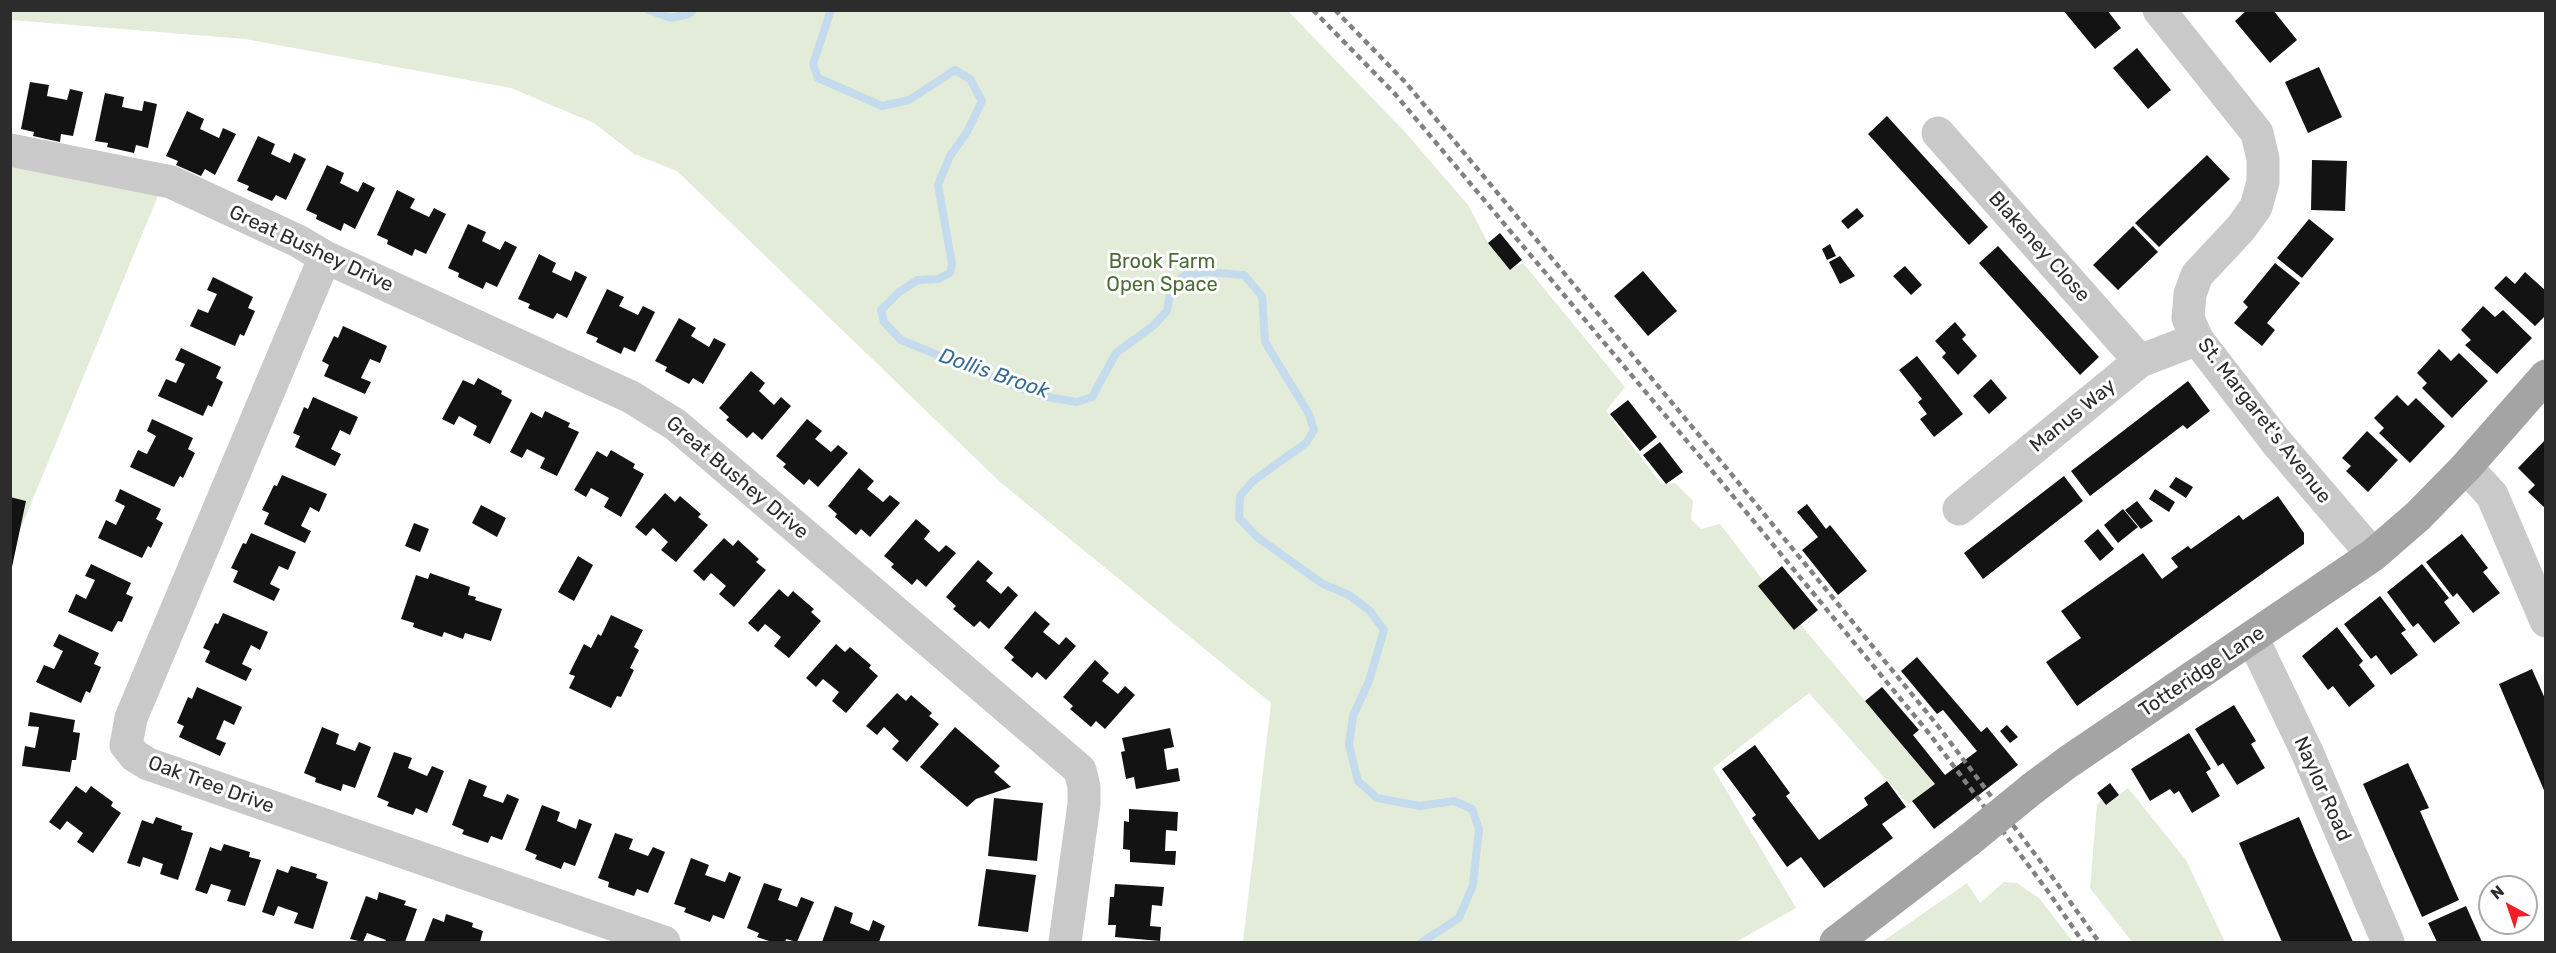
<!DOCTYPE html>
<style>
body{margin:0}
#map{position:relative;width:2556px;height:953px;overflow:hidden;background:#fff;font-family:Rubik,sans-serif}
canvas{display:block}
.frame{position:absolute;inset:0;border:12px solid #2c2c2c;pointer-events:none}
.north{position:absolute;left:2478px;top:875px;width:60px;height:60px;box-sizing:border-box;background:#fff;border:2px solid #ababab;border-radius:50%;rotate:320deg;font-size:16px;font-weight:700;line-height:24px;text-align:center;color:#2c2c2c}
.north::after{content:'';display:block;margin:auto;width:21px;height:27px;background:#f22026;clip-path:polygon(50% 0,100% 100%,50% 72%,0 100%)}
</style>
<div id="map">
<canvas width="2556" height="953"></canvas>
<div class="frame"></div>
<div class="north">N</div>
</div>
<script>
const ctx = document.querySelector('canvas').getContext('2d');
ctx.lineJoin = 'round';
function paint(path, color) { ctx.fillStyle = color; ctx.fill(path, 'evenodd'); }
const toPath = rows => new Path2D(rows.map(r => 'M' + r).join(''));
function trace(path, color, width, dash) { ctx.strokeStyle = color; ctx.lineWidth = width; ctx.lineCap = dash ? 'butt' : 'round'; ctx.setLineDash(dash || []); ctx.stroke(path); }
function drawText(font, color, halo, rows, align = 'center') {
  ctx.font = font + ' Rubik,sans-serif'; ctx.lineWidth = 6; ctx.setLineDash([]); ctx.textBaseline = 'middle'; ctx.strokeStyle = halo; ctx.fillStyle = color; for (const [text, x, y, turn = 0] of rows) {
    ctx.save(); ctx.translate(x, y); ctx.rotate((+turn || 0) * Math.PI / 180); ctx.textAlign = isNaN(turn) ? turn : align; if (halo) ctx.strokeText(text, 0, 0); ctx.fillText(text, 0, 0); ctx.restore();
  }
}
const green = toPath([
 [10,11,1288,11,1405,132,1468,205,1488,243,1510,269,1523,263,1625,387,1606,411,1661,484,1675,483,1693,501,1691,519,1701,529,1720,524,1762,579,1935,784,1908,804,1809,693,1713,768,1796,908,1736,942,1243,942,1271,703,1000,482,677,171,634,154,594,123,511,88,245,39,11,20],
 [11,164,160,191,11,552],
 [2128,788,2186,860,2225,942,2132,942,2090,888,2097,805,2102,799,2107,805],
 [2004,882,2017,883,2039,898,2073,942,1882,942,1967,883,1980,903]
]);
const stream = toPath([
 [649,10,671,18,689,14,693,10],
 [831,10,813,64,818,78,882,106,909,100,955,70,970,79,982,101,967,132,950,156,938,185,952,264,950,273,938,279,918,280,899,292,881,310,884,322,901,340,1014,386,1042,396,1077,402,1092,397,1116,353,1154,325,1167,311,1171,287,1185,275,1206,272,1244,275,1262,296,1265,342,1309,414,1314,430,1306,443,1253,481,1240,496,1239,518,1257,537,1323,584,1349,595,1370,611,1384,630,1369,681,1353,716,1349,745,1358,781,1377,798,1420,806,1454,801,1472,809,1479,829,1473,885,1459,918,1422,942]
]);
const building = toPath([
 [2063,10,2107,10,2121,28,2095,49],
 [2247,10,2273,10,2297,40,2270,63,2235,21],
 [2137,48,2171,90,2148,109,2113,68],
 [2319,67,2342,117,2308,133,2285,82],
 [30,82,49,85,47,96,67,100,70,89,83,92,73,136,61,134,60,142,33,136,34,132,21,129],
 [105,93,124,97,122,107,142,111,144,101,157,104,148,148,136,145,134,153,107,147,108,143,95,141],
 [187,111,204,119,200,129,219,138,223,128,236,134,215,175,205,169,201,176,176,165,178,161,166,156],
 [1887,116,1988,227,1969,245,1868,134],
 [258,136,275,144,271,154,290,163,294,153,306,159,286,200,276,195,272,201,247,190,249,186,237,181],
 [2207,155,2230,179,2159,247,2135,223],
 [2312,160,2347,161,2345,211,2311,210],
 [327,165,344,173,340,183,358,192,363,182,375,188,355,229,344,223,341,231,316,219,317,215,306,210],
 [397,190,415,199,410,208,429,217,434,208,446,214,426,254,415,249,412,256,387,244,388,240,377,235],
 [1857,208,1864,216,1848,229,1841,221],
 [2309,219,2334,239,2302,278,2277,258],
 [468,224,486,232,482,241,500,250,505,241,517,247,497,287,486,282,483,289,458,277,459,273,448,268],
 [2133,226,2158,252,2118,290,2093,265],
 [1500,233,1522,260,1510,270,1488,243],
 [1830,244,1836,256,1827,260,1822,249],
 [1998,246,2099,357,2080,375,1979,263],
 [539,254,556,263,552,272,571,281,575,271,587,277,567,318,557,313,553,319,528,308,530,304,518,299],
 [1840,256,1855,276,1840,284,1829,262],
 [2275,263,2300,283,2267,323,2275,330,2262,346,2234,323,2248,307,2243,302],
 [1905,266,1922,285,1911,295,1893,276],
 [1643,271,1677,311,1648,336,1614,296],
 [2525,272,2546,291,2546,315,2535,326,2494,288,2506,276,2515,284],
 [213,277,253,297,248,308,255,311,244,336,240,334,235,346,190,326,198,309,208,313,217,294,207,290],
 [607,289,624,297,619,306,638,315,643,306,655,312,635,352,624,347,621,354,596,342,598,338,586,333],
 [2483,306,2495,317,2503,310,2532,338,2497,374,2465,345,2471,340,2461,330],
 [679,318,696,328,691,336,709,347,714,338,726,344,703,384,693,378,689,384,665,371,667,367,655,361],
 [1955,322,1966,335,1962,339,1977,356,1958,375,1942,357,1946,353,1935,341],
 [343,326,387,346,380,363,370,359,361,378,371,382,365,394,324,376,329,365,322,361,334,336,338,338],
 [181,348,221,367,216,378,223,382,212,407,208,405,203,416,158,396,166,379,176,383,185,364,175,360],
 [2439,349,2451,361,2459,353,2488,381,2452,418,2422,388,2427,383,2417,373],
 [1917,356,1963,414,1934,437,1920,419,1927,414,1918,402,1922,399,1899,370],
 [751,371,765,383,759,391,774,405,781,397,791,406,762,440,753,432,747,438,726,420,729,417,719,408],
 [478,378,502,391,501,394,512,400,490,444,473,435,477,426,459,416,454,425,442,419,463,380,474,385],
 [1991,379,2007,398,1989,414,1973,396],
 [2188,381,2210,411,2187,429,2183,425,2090,496,2071,471],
 [2397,395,2408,406,2416,398,2445,426,2410,463,2379,433,2384,428,2374,418],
 [313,397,358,417,350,435,340,430,331,449,341,454,335,466,295,447,300,436,293,433,304,407,308,409],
 [1628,400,1657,437,1640,451,1610,414],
 [545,411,570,423,568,427,579,432,557,476,540,468,545,458,527,449,522,458,510,452,531,412,542,418],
 [152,419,193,438,188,449,195,453,183,478,180,476,174,487,130,467,138,450,147,454,156,436,147,431],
 [807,419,822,431,815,439,831,452,838,445,848,453,818,487,809,479,804,485,783,467,786,464,776,456],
 [2367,431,2398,460,2368,492,2346,471,2351,466,2342,458],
 [2546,439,2546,509,2528,492,2535,485,2518,468],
 [1660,442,1683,472,1666,484,1643,455],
 [611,450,635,464,633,468,644,474,621,517,604,507,609,498,591,488,586,497,574,490,597,451,607,457],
 [859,468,874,481,867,489,883,502,890,495,900,503,870,537,861,529,856,535,835,517,837,514,828,506],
 [282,475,327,494,319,512,310,507,301,526,311,531,305,543,264,524,269,513,262,510,274,485,277,486],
 [2064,476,2083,501,1983,579,1964,553],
 [2176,477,2193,487,2186,498,2169,487],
 [120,489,161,509,156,519,163,523,151,548,148,546,142,558,98,538,106,520,116,525,125,506,115,501],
 [2155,489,2175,502,2169,512,2149,499],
 [665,493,675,502,680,496,701,514,698,517,708,525,676,562,661,550,668,542,653,528,646,536,635,527],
 [2278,496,2304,533,2304,544,2077,706,2046,662,2081,638,2061,611,2143,553,2162,579,2178,567,2171,558,2188,546,2191,549,2239,515,2243,520],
 [10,497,26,501,12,567,10,567],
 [2137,501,2153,521,2141,529,2125,510],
 [1807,504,1826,529,1830,525,1867,571,1838,595,1802,550,1818,537,1797,512],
 [481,505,506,518,497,537,472,523],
 [2123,509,2138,527,2118,543,2104,525],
 [916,519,930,531,924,539,939,552,946,545,956,553,926,587,917,579,912,585,891,567,894,564,884,556],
 [414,523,429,529,420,552,405,546],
 [2098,529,2114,549,2100,561,2084,541],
 [251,533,296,552,288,570,279,566,270,584,280,589,274,601,233,582,238,571,231,568,243,543,246,544],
 [2462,534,2488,568,2483,572,2500,593,2473,613,2457,593,2453,597,2426,562],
 [724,538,733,546,738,540,759,559,756,562,766,570,734,607,719,594,726,586,711,573,704,581,693,571],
 [578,556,593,565,574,601,558,592],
 [978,560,993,573,986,581,1001,594,1008,586,1018,595,989,629,980,621,974,627,953,609,956,606,946,597],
 [91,564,131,583,126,594,133,597,122,622,118,621,112,632,68,612,76,594,86,599,95,580,85,576],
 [2422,564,2449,598,2444,602,2460,623,2434,643,2418,623,2413,627,2387,592],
 [1782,566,1818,610,1794,630,1758,586],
 [430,573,470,587,468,595,476,597,475,600,502,609,491,641,465,633,463,639,444,632,442,637,413,627,414,623,401,619,416,575,428,579],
 [779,589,788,597,793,591,814,609,811,612,821,621,789,658,774,646,781,637,765,624,758,632,748,623],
 [2380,596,2406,630,2401,633,2418,655,2391,675,2376,655,2371,659,2344,624],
 [1035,611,1050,624,1043,632,1059,645,1066,637,1076,646,1046,680,1037,672,1032,678,1011,660,1014,657,1004,648],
 [223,613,268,632,260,650,251,645,242,664,252,669,246,681,205,662,210,651,203,648,215,623,218,624],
 [611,615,643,630,634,647,639,650,630,668,634,670,621,697,617,696,611,708,569,688,575,676,569,674,584,644,591,648,598,634,601,636],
 [2337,627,2363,661,2359,665,2375,686,2349,707,2333,686,2328,690,2302,656],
 [59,634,99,653,94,664,101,667,90,693,86,691,81,703,36,682,44,665,54,669,63,651,53,646],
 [836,644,845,652,850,647,871,665,869,668,878,676,846,713,832,701,839,692,823,679,816,687,806,678],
 [1917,657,1981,732,1987,727,2018,765,1934,829,1912,801,1935,784,1865,701,1882,687,1919,730,1913,735,1945,775,1977,751,1943,710,1937,714,1901,671],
 [1095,660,1109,673,1102,681,1118,694,1125,686,1135,695,1105,729,1096,721,1091,727,1070,709,1073,706,1063,697],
 [2532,669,2546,701,2546,795,2499,684],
 [197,687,242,707,234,725,224,720,216,739,226,743,220,756,179,737,184,726,177,723,188,697,192,699],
 [897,693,906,701,911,695,932,713,929,716,939,724,907,762,892,749,899,741,884,727,877,735,866,726],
 [2234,705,2256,741,2251,744,2265,768,2237,785,2223,763,2218,766,2195,729],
 [30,712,75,720,73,732,80,733,76,760,72,760,70,772,22,766,25,746,35,748,39,727,28,726],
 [2007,725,2018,737,2010,743,2000,731],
 [322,727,339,734,336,744,355,751,359,742,371,747,355,788,343,784,341,791,315,782,316,778,304,773],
 [955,727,1000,766,994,772,1011,787,976,799,967,807,920,767],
 [1170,728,1174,747,1164,749,1167,770,1178,768,1180,781,1136,789,1134,777,1126,779,1121,752,1125,751,1122,738],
 [2189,733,2211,769,2206,772,2220,796,2192,813,2179,791,2174,794,2170,789,2150,801,2131,769],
 [1755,745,1790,793,1786,796,1819,840,1868,805,1864,798,1887,781,1906,807,1882,824,1893,838,1824,888,1801,857,1787,867,1752,818,1756,815,1722,769],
 [394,752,412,758,408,768,427,776,432,766,444,771,427,813,416,808,413,815,387,806,389,802,377,797],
 [2408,763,2429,808,2420,811,2459,900,2422,917,2363,784],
 [469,779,487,786,483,796,503,803,507,794,519,799,502,840,491,836,488,843,462,834,464,830,452,825],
 [2110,783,2119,795,2106,805,2097,793],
 [76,786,86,793,91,786,113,802,111,806,121,813,93,853,77,842,83,833,67,821,60,830,49,822],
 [994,798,1043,803,1037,861,988,856],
 [542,805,560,812,557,821,576,829,579,819,592,824,575,866,564,862,561,869,535,859,537,855,525,850],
 [1129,809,1178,812,1177,831,1166,830,1165,851,1176,851,1175,865,1130,862,1130,850,1123,849,1124,821,1129,822],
 [156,817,182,826,181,830,193,833,178,880,160,874,163,864,143,857,140,867,127,863,142,820,153,824],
 [2299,817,2315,855,2353,942,2282,942,2247,862,2239,843],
 [615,833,633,839,629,849,648,856,653,847,665,852,648,893,637,889,634,896,608,887,609,882,598,878],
 [224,844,250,852,249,857,261,860,245,906,227,901,231,890,211,884,207,894,195,890,210,847,221,851],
 [691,858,709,865,705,875,725,882,729,872,741,877,724,919,713,915,710,922,684,912,686,908,674,904],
 [291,866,317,874,316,878,328,882,313,929,294,923,298,913,278,906,274,916,262,912,277,869,288,873],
 [986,869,1036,875,1028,932,978,926],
 [764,883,782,889,778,900,797,907,801,897,814,902,797,942,786,939,785,942,772,942,757,937,759,933,747,928],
 [1115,884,1164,887,1162,906,1152,905,1150,926,1161,927,1160,941,1115,937,1116,925,1108,925,1110,897,1114,897],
 [379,892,406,901,404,905,417,909,405,942,385,942,386,940,367,933,363,942,350,939,366,896,377,900],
 [835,906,853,913,850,923,869,931,873,920,885,926,879,942,822,942],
 [2466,906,2482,942,2437,942,2428,923],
 [446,914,473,923,472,927,483,931,480,942,424,942,433,918,444,922]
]);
const minor = toPath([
 [2159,10,2257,133,2263,159,2263,182,2256,207,2241,228,2197,275,2190,294,2188,318,2197,339,2277,443,2373,555],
 [1938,133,2140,361],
 [10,150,171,182,298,241,325,257,631,397,676,425,1080,770,1084,787,1084,804,1065,942],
 [325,257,131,718,126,745,135,756,148,764,664,942],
 [2466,467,2492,495,2546,621],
 [1959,509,2140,361,2197,339],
 [2252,637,2307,752,2388,942]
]);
const primary = toPath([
 [2033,788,2068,762,2373,555,2418,516,2466,467,2546,376],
 [1836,942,1968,841]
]);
const rail = toPath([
 [1313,10,1395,94,1718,478,1928,732,2047,890,2083,942],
 [1335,10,1406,83,1728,470,1938,726,2056,882,2099,942]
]);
const primaryBridge = toPath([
 [1968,841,2033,788]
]);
const streetNames = [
 ["Blakeney Close",2039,247,48],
 ["Great Bushey Drive",311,249,25],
 ["Manus Way",2073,416,-39],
 ["St. Margaret's Avenue",2264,421,52],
 ["Great Bushey Drive",737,478,40],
 ["Totteridge Lane",2202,672,-34],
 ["Oak Tree Drive",211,785,20],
 ["Naylor Road",2322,789,66]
];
const parkNames = [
 ["Brook Farm",1162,262],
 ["Open Space",1162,285]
];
const waterNames = [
 ["Dollis Brook",994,374,19]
];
paint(green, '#e2ecd8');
trace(stream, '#c3dbed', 8);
paint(building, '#131313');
trace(minor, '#c9c9c9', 33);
trace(primary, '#a4a4a4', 33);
trace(rail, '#818181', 4.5, [6, 4.5]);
trace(primaryBridge, '#a4a4a4', 33);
drawText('20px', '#2c2c2c', '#fff', streetNames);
drawText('20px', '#4d6b37', '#fff', parkNames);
drawText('italic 21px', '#356b94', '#fff', waterNames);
</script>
